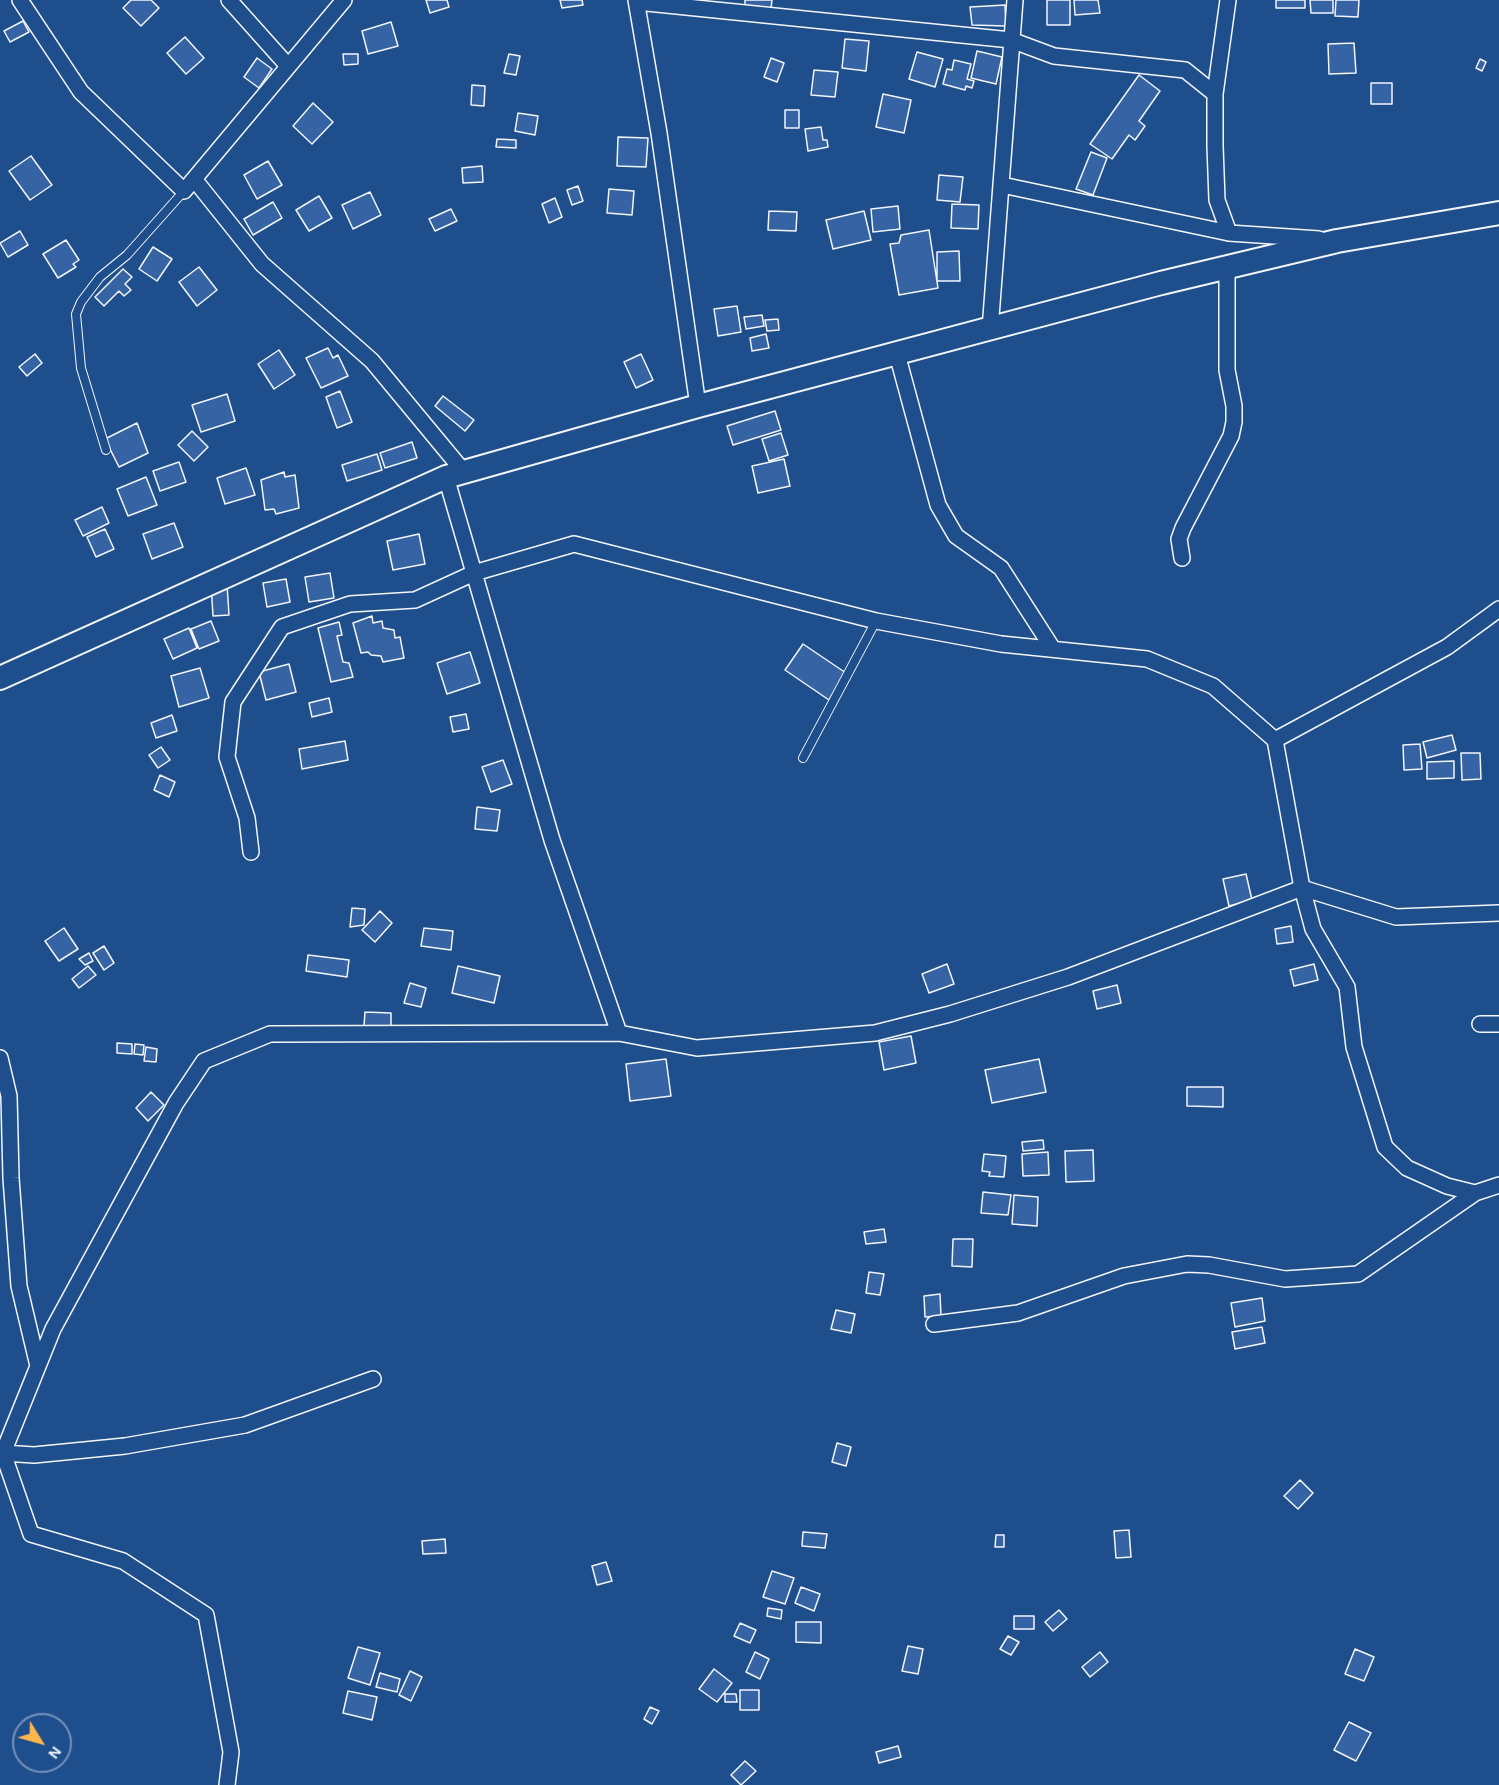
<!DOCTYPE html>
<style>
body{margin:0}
#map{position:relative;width:1499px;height:1785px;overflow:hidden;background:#1f4e8c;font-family:Karla,sans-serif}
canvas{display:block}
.north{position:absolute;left:12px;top:1713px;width:60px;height:60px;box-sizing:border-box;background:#1f4e8c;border:2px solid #7391ba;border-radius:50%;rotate:127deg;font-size:16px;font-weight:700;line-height:24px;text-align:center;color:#f2f6ff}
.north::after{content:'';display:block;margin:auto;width:21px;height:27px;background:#ffb74d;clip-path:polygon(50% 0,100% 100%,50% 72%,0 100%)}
</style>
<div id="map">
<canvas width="1499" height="1785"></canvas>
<div class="north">N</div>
</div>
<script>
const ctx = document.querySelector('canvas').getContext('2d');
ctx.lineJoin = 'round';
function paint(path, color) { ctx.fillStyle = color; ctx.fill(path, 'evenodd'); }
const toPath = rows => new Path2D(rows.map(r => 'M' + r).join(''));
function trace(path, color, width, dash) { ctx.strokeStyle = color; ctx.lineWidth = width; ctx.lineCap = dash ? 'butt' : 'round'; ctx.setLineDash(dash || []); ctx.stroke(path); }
const building = toPath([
 [131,0,151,0,159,8,141,26,123,8,131,0],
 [426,0,447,0,449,7,430,13,426,0],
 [560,0,582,0,583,5,562,8,560,0],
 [745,0,772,0,771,9,745,9,745,0],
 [1047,0,1070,0,1070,25,1047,25,1047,0],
 [1074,0,1098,0,1100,13,1075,15,1074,0],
 [1276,0,1305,0,1305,8,1276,8,1276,0],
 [1310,0,1333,0,1333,13,1311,13,1310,0],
 [1336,0,1359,0,1358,17,1335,16,1336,0],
 [1005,5,1006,26,972,25,970,7,1005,5],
 [23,21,29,32,10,42,4,31,23,21],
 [391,22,398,46,368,54,362,31,391,22],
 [185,37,204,58,186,74,167,53,185,37],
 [845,39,869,41,866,71,842,68,845,39],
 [1354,43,1356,73,1329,74,1328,44,1354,43],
 [977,51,1002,57,996,84,971,78,977,51],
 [917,52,943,59,935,87,909,79,917,52],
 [343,54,358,54,358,64,344,65,343,54],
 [509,54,520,56,516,75,504,73,509,54],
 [257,58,272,69,259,88,244,77,257,58],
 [771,58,784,63,777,82,764,77,771,58],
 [1480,59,1486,62,1482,71,1476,68,1480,59],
 [954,60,971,64,967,79,974,81,972,88,966,86,965,90,943,84,947,69,952,70,954,60],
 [814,70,838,72,835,97,811,95,814,70],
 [1139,75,1160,91,1139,121,1145,126,1135,140,1129,135,1112,159,1090,144,1139,75],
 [1371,83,1392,83,1392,104,1371,104,1371,83],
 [472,85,485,86,484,106,471,105,472,85],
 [883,94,911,100,904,133,876,127,883,94],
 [313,103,333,122,312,144,293,126,313,103],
 [785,110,799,110,799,128,785,128,785,110],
 [518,113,538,116,535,135,515,131,518,113],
 [821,127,823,140,827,140,828,147,808,151,805,129,821,127],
 [618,137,648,138,646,167,617,166,618,137],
 [497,139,516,140,516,148,496,147,497,139],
 [1091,152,1107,158,1093,195,1076,189,1091,152],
 [31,156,52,185,30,200,9,171,31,156],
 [268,161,282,185,257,199,244,175,268,161],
 [482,166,483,182,463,183,462,168,482,166],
 [939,175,963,177,960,202,937,200,939,175],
 [578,186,583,201,572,205,567,190,578,186],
 [609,189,634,191,632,215,607,213,609,189],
 [370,192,381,215,353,229,342,205,370,192],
 [319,196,332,218,309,231,296,210,319,196],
 [555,198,562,217,549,223,542,204,555,198],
 [273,202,282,218,253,235,244,219,273,202],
 [952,204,979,205,978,229,951,228,952,204],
 [898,206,900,229,873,232,871,209,898,206],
 [451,209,457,221,435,231,429,219,451,209],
 [769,211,797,212,796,231,768,230,769,211],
 [864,211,871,240,833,249,826,220,864,211],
 [929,230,938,288,899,295,890,244,899,243,901,235,929,230],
 [20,231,28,245,8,257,0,243,20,231],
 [66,240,79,260,73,264,76,267,58,278,43,254,66,240],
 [153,247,172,259,157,281,139,269,153,247],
 [959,251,960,281,937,281,937,252,959,251],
 [199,267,217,290,197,306,179,282,199,267],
 [123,269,132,277,125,284,131,290,124,296,119,291,104,306,95,297,123,269],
 [737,306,741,332,718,336,714,309,737,306],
 [762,315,764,326,746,329,744,317,762,315],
 [778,319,779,330,767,331,765,320,778,319],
 [766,334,769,348,752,351,750,338,766,334],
 [328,348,333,358,338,355,348,376,321,388,306,358,328,348],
 [279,350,295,375,274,389,258,364,279,350],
 [35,354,42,363,27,376,19,367,35,354],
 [641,354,653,380,636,388,624,362,641,354],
 [340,391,352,422,337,428,326,397,340,391],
 [227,394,235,421,201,432,192,405,227,394],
 [443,396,474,420,465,431,435,406,443,396],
 [775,411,781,430,733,445,727,426,775,411],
 [137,423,148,453,119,467,105,439,137,423],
 [192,431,208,447,194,461,178,445,192,431],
 [781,433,788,455,769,461,762,439,781,433],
 [412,442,417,458,385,468,380,453,412,442],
 [377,454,382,470,347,481,342,465,377,454],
 [784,459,790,486,758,493,752,466,784,459],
 [179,462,186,482,160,491,153,471,179,462],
 [246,468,255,495,225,504,217,478,246,468],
 [284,472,285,477,295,475,299,508,276,514,274,509,265,510,261,480,284,472],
 [146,477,157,505,128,516,117,489,146,477],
 [102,507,109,523,83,536,75,520,102,507],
 [174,523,183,547,152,559,143,534,174,523],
 [105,529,114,549,96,557,87,537,105,529],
 [419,534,425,564,393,570,387,541,419,534],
 [330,573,334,598,309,602,305,577,330,573],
 [286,579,290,602,267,607,263,583,286,579],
 [227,584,229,615,213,616,211,585,227,584],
 [372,616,373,623,382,621,383,628,394,630,395,638,400,637,404,658,383,662,381,656,371,655,368,652,361,653,353,623,372,616],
 [211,621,219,641,199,649,191,629,211,621],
 [339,622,342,635,337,636,343,662,349,663,353,677,331,682,318,628,339,622],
 [189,628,197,648,173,659,164,639,189,628],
 [803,644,846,673,829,700,785,670,803,644],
 [470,652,480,683,447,694,437,663,470,652],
 [289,664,296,692,266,700,259,672,289,664],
 [200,668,209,698,179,707,171,676,200,668],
 [329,698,332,712,312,717,309,703,329,698],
 [466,714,469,729,453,732,450,717,466,714],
 [172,715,177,731,156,738,151,723,172,715],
 [1452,735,1456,750,1427,758,1423,742,1452,735],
 [345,741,348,760,302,769,299,749,345,741],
 [1420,744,1422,769,1404,770,1403,745,1420,744],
 [161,747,170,760,158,768,149,755,161,747],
 [1461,753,1480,753,1481,779,1462,780,1461,753],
 [503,760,512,784,491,792,482,767,503,760],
 [1454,761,1454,778,1427,779,1427,762,1454,761],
 [160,775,175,782,169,797,154,790,160,775],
 [477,807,500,810,497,831,475,829,477,807],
 [1246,874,1252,900,1229,906,1223,879,1246,874],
 [352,908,365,909,364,925,350,927,352,908],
 [380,911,392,923,375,942,362,930,380,911],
 [1291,926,1293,942,1277,944,1275,929,1291,926],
 [64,928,78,949,59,961,45,941,64,928],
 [424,928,453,931,451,950,421,946,424,928],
 [104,946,114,963,104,970,93,953,104,946],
 [89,953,93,961,85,965,79,959,89,953],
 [308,955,349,960,347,977,306,971,308,955],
 [947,964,954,984,929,993,922,974,947,964],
 [1314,964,1318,980,1294,986,1290,970,1314,964],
 [88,966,96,975,79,988,72,979,88,966],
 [458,966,500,976,494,1003,452,993,458,966],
 [410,983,426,988,421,1007,404,1003,410,983],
 [1117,985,1121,1003,1097,1009,1093,991,1117,985],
 [365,1012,391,1013,391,1027,364,1026,365,1012],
 [911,1036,916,1063,884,1070,879,1042,911,1036],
 [117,1043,132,1044,132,1054,117,1053,117,1043],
 [135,1044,144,1045,143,1055,134,1054,135,1044],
 [146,1047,157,1049,156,1062,144,1061,146,1047],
 [666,1059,671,1096,630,1101,626,1064,666,1059],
 [1039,1059,1046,1092,992,1103,985,1070,1039,1059],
 [1187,1087,1223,1087,1223,1107,1187,1106,1187,1087],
 [151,1092,164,1105,148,1121,136,1108,151,1092],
 [1043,1140,1044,1149,1023,1151,1022,1142,1043,1140],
 [1093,1150,1094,1181,1066,1182,1065,1151,1093,1150],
 [1048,1152,1049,1175,1023,1176,1022,1154,1048,1152],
 [984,1154,1006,1156,1004,1177,989,1176,990,1172,982,1171,984,1154],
 [983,1192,1011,1195,1008,1215,981,1213,983,1192],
 [1014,1195,1038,1197,1037,1226,1012,1224,1014,1195],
 [884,1229,886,1242,866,1244,864,1232,884,1229],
 [953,1239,973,1239,972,1267,952,1266,953,1239],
 [869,1272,884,1274,880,1295,866,1293,869,1272],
 [940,1294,941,1316,925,1317,924,1296,940,1294],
 [1262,1298,1265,1321,1235,1327,1231,1303,1262,1298],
 [836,1310,855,1314,851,1333,831,1329,836,1310],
 [1262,1327,1265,1343,1235,1349,1232,1332,1262,1327],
 [837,1443,851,1447,846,1466,832,1462,837,1443],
 [1300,1480,1313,1493,1298,1509,1284,1496,1300,1480],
 [1129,1530,1131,1557,1116,1558,1114,1531,1129,1530],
 [803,1532,827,1534,825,1548,802,1546,803,1532],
 [996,1535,1004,1535,1004,1547,995,1547,996,1535],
 [445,1539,446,1553,423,1554,422,1541,445,1539],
 [606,1562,612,1581,597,1585,592,1566,606,1562],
 [772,1571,794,1578,785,1604,763,1597,772,1571],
 [801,1587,820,1594,814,1611,795,1603,801,1587],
 [768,1608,782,1610,781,1619,767,1616,768,1608],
 [1059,1610,1067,1619,1053,1631,1045,1622,1059,1610],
 [1014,1616,1034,1616,1034,1629,1014,1629,1014,1616],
 [796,1622,821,1622,821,1643,796,1642,796,1622],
 [740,1623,756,1630,750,1643,734,1636,740,1623],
 [1008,1636,1019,1642,1011,1655,1000,1649,1008,1636],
 [908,1646,923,1649,918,1674,902,1671,908,1646],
 [358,1647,380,1653,370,1685,348,1678,358,1647],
 [1355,1649,1374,1657,1364,1681,1345,1674,1355,1649],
 [755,1652,769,1659,760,1679,746,1672,755,1652],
 [1100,1652,1108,1662,1090,1677,1082,1667,1100,1652],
 [714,1669,732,1683,717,1702,699,1689,714,1669],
 [410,1671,422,1677,411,1701,399,1695,410,1671],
 [380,1673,400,1679,397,1692,376,1687,380,1673],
 [740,1690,759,1690,759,1710,740,1710,740,1690],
 [348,1691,377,1697,372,1720,343,1713,348,1691],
 [725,1694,736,1694,737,1702,725,1702,725,1694],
 [650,1707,659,1711,652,1724,644,1719,650,1707],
 [1349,1722,1371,1733,1356,1761,1334,1750,1349,1722],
 [898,1746,901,1757,879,1763,876,1752,898,1746],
 [745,1761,756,1771,741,1785,731,1775,745,1761]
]);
const lane = toPath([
 [106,450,81,368,76,314,81,302,100,277,127,255,184,191],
 [803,758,876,621]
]);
const street = toPath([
 [20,0,81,92,184,191,344,0],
 [229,0,288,66],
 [636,0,659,133,698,406],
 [1228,0,1215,94,1215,146,1217,200,1229,233],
 [637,2,1011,40,1054,56,1185,70,1215,94],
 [194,179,262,264,372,361,464,472],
 [1002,185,1229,233,1319,239],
 [990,330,1015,0],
 [897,354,938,505,956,536,1001,568,1053,649],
 [446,477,552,840,619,1033],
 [1182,558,1179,539,1183,528,1231,436,1234,422,1234,406,1227,370,1227,267],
 [1275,740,1447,647,1499,609],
 [251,852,247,818,227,757,233,702,282,627,350,604,415,600,474,573,574,544,876,621,1001,644,1147,659,1213,686,1275,740,1302,888,1313,929,1347,987,1354,1047,1385,1147,1407,1168,1447,1186,1475,1193,1499,1185],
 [1480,1024,1499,1024],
 [0,1058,9,1096,11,1178,19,1286,38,1366],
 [934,1324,1018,1313,1124,1276,1187,1264,1209,1265,1285,1279,1358,1274,1475,1193],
 [3,1453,34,1455,125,1446,245,1425,373,1379],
 [227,1785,231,1752,206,1615,123,1561,31,1534,3,1453,53,1329,176,1103,204,1061,270,1034,619,1033,697,1048,875,1033,950,1014,1068,977,1302,888,1396,917,1499,913]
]);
const primary = toPath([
 [0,678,446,477,698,406,1161,283,1337,241,1499,213]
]);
paint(building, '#3563a3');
trace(building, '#f2f6ff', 1.5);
trace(lane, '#f2f6ff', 10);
trace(street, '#f2f6ff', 18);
trace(primary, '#f2f6ff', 26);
trace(lane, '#1f4e8c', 8);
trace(street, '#1f4e8c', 15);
trace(primary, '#1f4e8c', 22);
</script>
